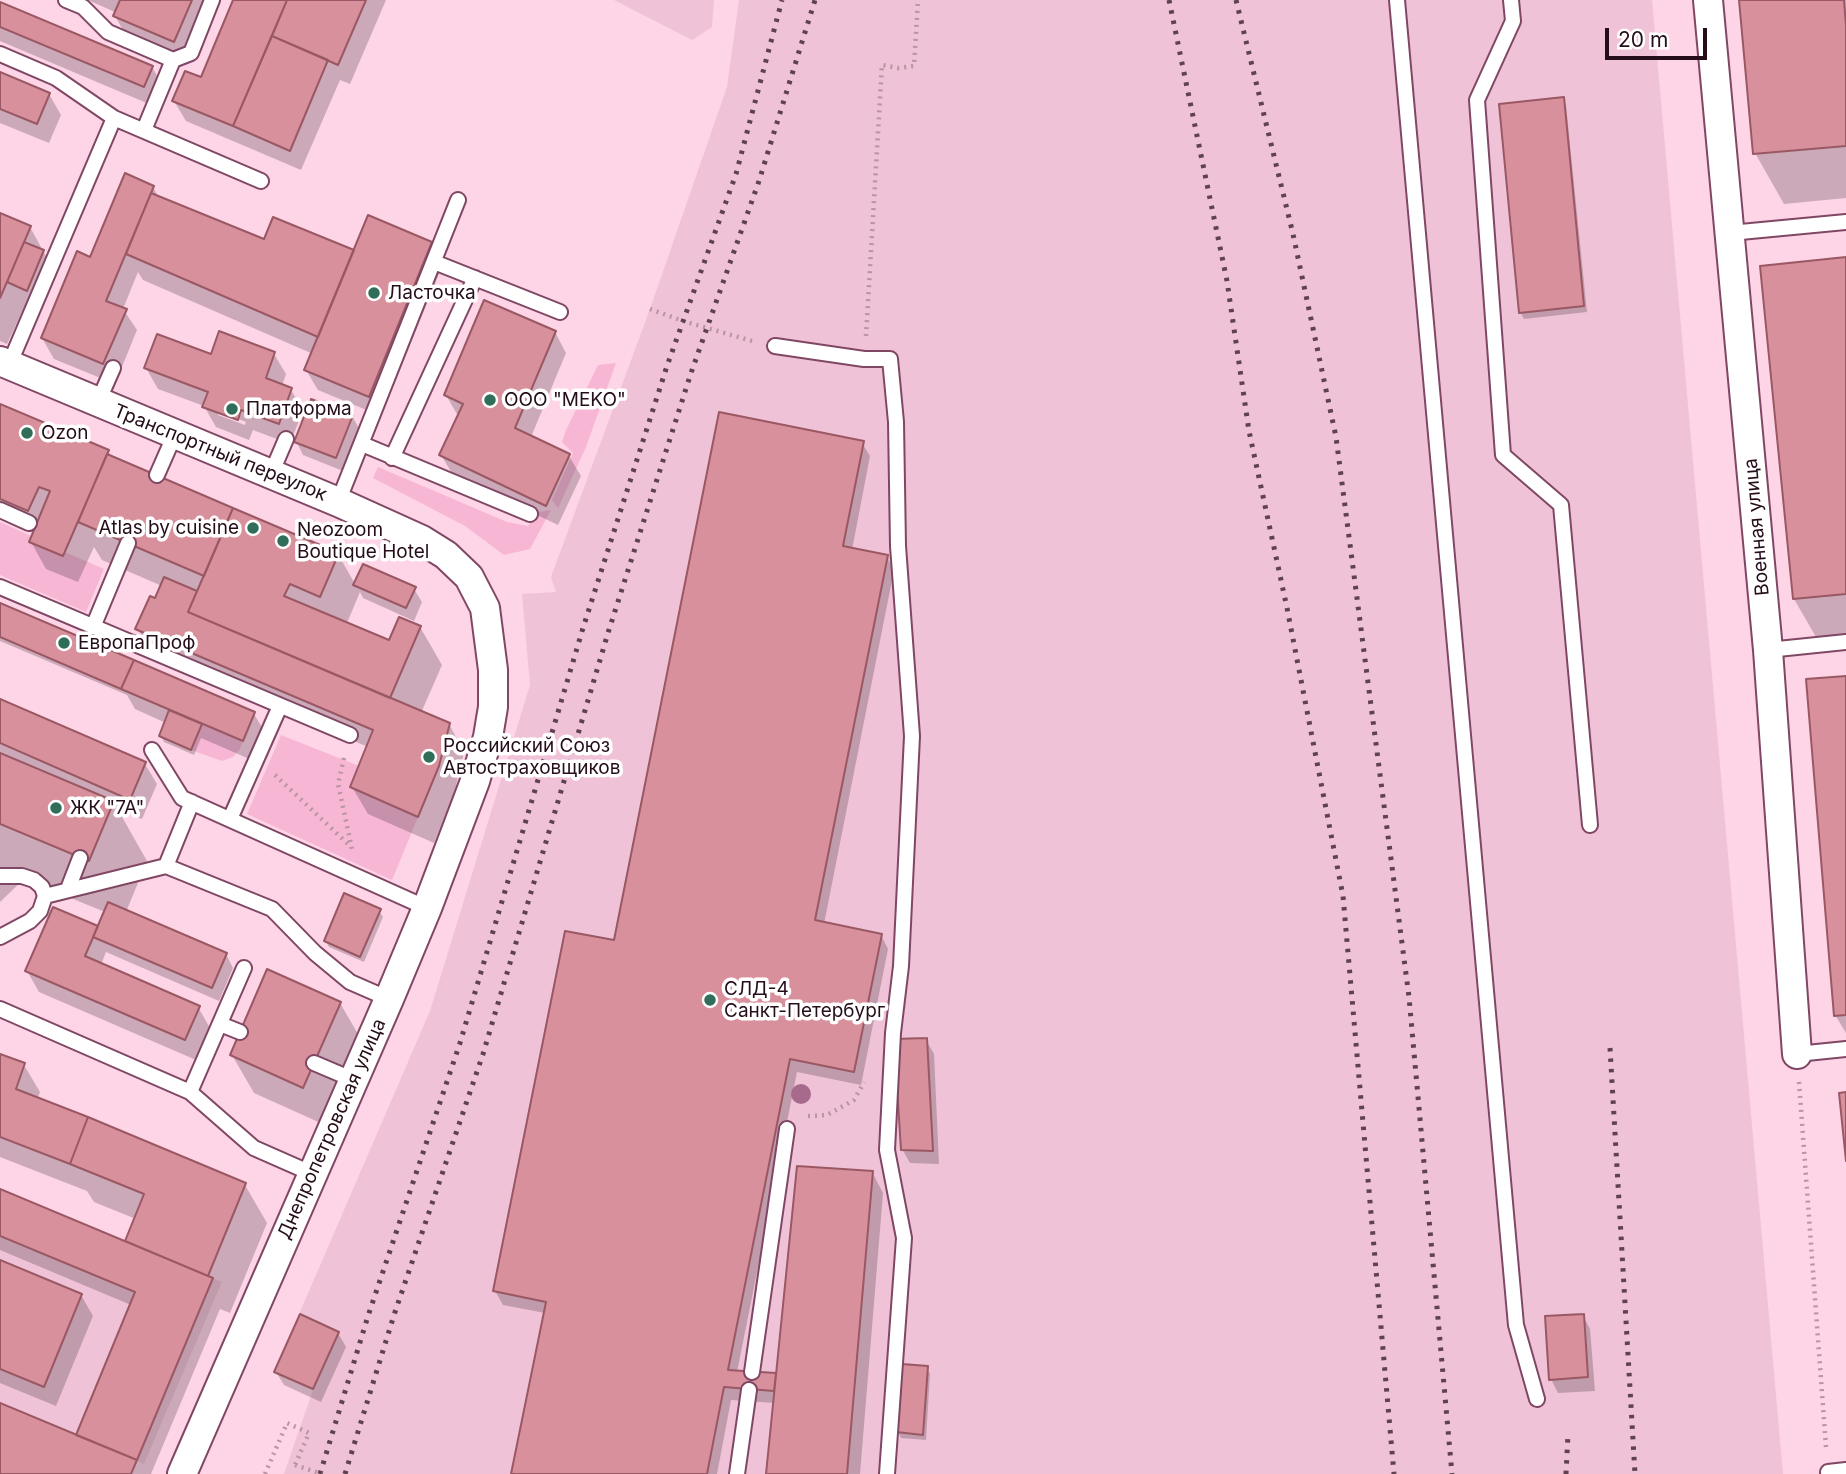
<!DOCTYPE html>
<meta charset="utf-8">
<style>
body{margin:0}
#map{position:relative;width:1846px;height:1474px;overflow:hidden;background:#fed4e7;font-family:Inter,sans-serif}
canvas{display:block}
.scale{position:absolute;left:1605px;top:28px;width:102px;height:32px;box-sizing:border-box;border:4px solid #250e1a;border-top:0;padding-left:9px;font-size:21px;line-height:24px;white-space:nowrap;color:#250e1a;-webkit-text-stroke:5px #fff;paint-order:stroke}
</style>
<div id="map">
<canvas width="1846" height="1474"></canvas>
<div class="scale">20 m</div>
</div>
<script>
const ctx = document.querySelector('canvas').getContext('2d');
ctx.lineJoin = 'round';
function paint(path, color) { ctx.fillStyle = color; ctx.fill(path, 'evenodd'); }
const toPath = rows => new Path2D(rows.map(r => 'M' + r).join(''));
function trace(path, color, width, dash) { ctx.strokeStyle = color; ctx.lineWidth = width; ctx.lineCap = dash ? 'butt' : 'round'; ctx.setLineDash(dash || []); ctx.stroke(path); }
function drawText(font, color, halo, rows, align = 'center') {
  ctx.font = font + ' Inter,sans-serif'; ctx.lineWidth = 7; ctx.setLineDash([]); ctx.textBaseline = 'middle'; ctx.strokeStyle = halo; ctx.fillStyle = color; for (const [text, x, y, turn = 0] of rows) {
    ctx.save(); ctx.translate(x, y); ctx.rotate((+turn || 0) * Math.PI / 180); ctx.textAlign = isNaN(turn) ? turn : align; if (halo) ctx.strokeText(text, 0, 0); ctx.fillText(text, 0, 0); ctx.restore();
  }
}
const built = toPath([
 [614,0,714,0,712,27,692,40],
 [739,0,1652,0,1783,1474,284,1474,313,1390,274,1372,430,1011,530,685,522,594,556,592,551,577,650,309,727,87],
 [0,1189,222,1282,144,1464,0,1403]
]);
const green = toPath([
 [616,363,586,447,558,508,552,500,573,453,562,442,566,430,598,365],
 [378,467,507,522,528,526,538,512,551,510,530,549,504,555,465,526,373,478],
 [0,522,31,536,29,542,63,556,65,552,104,569,86,612,0,575],
 [202,724,243,741,240,749,233,757,222,761,191,750],
 [281,735,359,766,351,787,418,817,392,880,247,814]
]);
const shadow = toPath([
 [88,0,207,0,185,62,127,37,115,16,117,13],
 [235,0,386,0,350,84,340,80,301,170,186,121,174,101,202,79],
 [1741,0,1846,0,1846,198,1784,204,1755,153],
 [0,4,152,67,164,88,156,107,0,41],
 [0,74,49,94,61,115,49,143,0,123],
 [1563,99,1566,105,1587,312,1524,319,1521,313],
 [153,187,159,198,265,242,354,252,431,243,443,264,381,416,318,390,306,370,313,354,143,280,138,272,123,309,137,330,115,384,54,359,42,338,91,259],
 [0,215,30,227,47,258,7,344,0,341],
 [1846,259,1846,647,1823,649,1794,599],
 [555,332,566,353,531,437,569,456,581,476,558,525,453,475,441,455,458,416,446,395],
 [274,354,286,374,282,386,291,390,303,410,290,444,253,430,249,440,216,427,204,406,158,389,146,368],
 [218,411,246,422,245,425,218,415],
 [0,406,108,451,112,458,338,554,355,584,414,589,422,602,414,621,363,598,360,592,347,623,390,643,420,627,442,665,421,713,449,724,464,752,454,794,434,843,368,814,352,787,368,747,153,655,137,628,156,600,162,586,102,560,94,547,78,582,46,569,31,542,34,533,0,519],
 [352,416,360,430,343,471,303,455,296,441],
 [862,443,870,456,852,550,887,557,894,570,824,924,881,935,888,949,861,1085,797,1072,737,1372,778,1375,872,1172,883,1193,860,1474,768,1474,775,1403,731,1400,717,1474,513,1474,545,1313,503,1305,495,1291,616,942],
 [0,604,254,714,266,734,254,761,201,738,194,755,164,742,161,736,166,723,135,709,127,695,0,641],
 [1846,678,1846,1033,1835,1015],
 [0,701,145,764,157,784,142,819,117,808,147,861,126,912,226,954,233,968,219,1001,106,952,101,965,198,1007,210,1028,196,1060,39,992,27,971,98,928,105,912,24,879,0,902],
 [379,911,383,917,364,962,329,947,326,941],
 [340,1003,362,1041,325,1125,254,1093,232,1055],
 [926,1040,934,1054,939,1164,910,1163,902,1149],
 [0,1056,24,1065,40,1092,37,1100,245,1185,267,1223,230,1313,220,1309,151,1474,0,1474,0,1405,77,1437,131,1305,0,1250,0,1191,129,1245,127,1241,136,1219,94,1202,87,1191,0,1157],
 [0,1262,81,1295,93,1316,56,1406,0,1383],
 [1583,1316,1590,1329,1595,1391,1558,1393,1551,1379],
 [338,1333,346,1347,321,1402,284,1385,276,1372],
 [927,1368,930,1374,926,1440,901,1438,898,1432]
]);
const building = toPath([
 [120,0,192,0,174,42,113,16,120,0],
 [233,0,287,0,233,126,172,101,185,71,201,77,233,0],
 [287,0,366,0,338,65,272,36,287,0],
 [1739,0,1844,0,1846,26,1846,146,1753,154,1739,0],
 [0,2,153,66,144,87,0,27,0,2],
 [272,36,328,60,290,151,233,126,272,36],
 [0,72,50,93,37,124,0,109,0,72],
 [1564,97,1584,306,1519,313,1499,104,1564,97],
 [125,173,154,186,106,301,127,309,103,364,41,338,77,251,90,257,125,173],
 [151,193,264,239,273,217,354,250,318,337,126,254,151,193],
 [0,213,31,226,0,298,0,213],
 [368,215,432,242,369,397,304,370,368,215],
 [24,242,44,250,27,291,7,282,24,242],
 [1846,257,1846,594,1793,599,1760,266,1846,257],
 [484,300,556,331,515,428,570,454,546,506,439,455,463,404,444,395,484,300],
 [219,331,275,352,266,378,292,388,279,424,241,410,238,420,202,407,208,392,144,368,157,334,211,354,219,331],
 [311,399,353,415,336,458,294,442,311,399],
 [0,404,109,450,63,556,29,542,50,491,39,487,28,511,0,499,0,404],
 [719,412,864,441,843,546,888,555,815,920,882,934,854,1072,790,1059,728,1370,776,1373,774,1391,724,1387,707,1474,511,1474,546,1302,493,1291,565,931,614,940,719,412],
 [107,454,233,508,204,576,78,522,107,454],
 [233,508,339,553,320,597,290,584,284,596,389,640,399,617,421,626,390,698,188,612,233,508],
 [363,564,416,587,406,608,353,585,363,564],
 [164,577,197,591,188,612,450,723,439,766,418,817,350,787,373,730,135,629,150,596,155,598,164,577],
 [0,603,134,660,121,689,0,637,0,603],
 [134,660,255,712,243,741,121,689,134,660],
 [1846,676,1846,1015,1834,1016,1806,679,1846,676],
 [0,699,146,762,130,800,0,743,0,699],
 [169,710,202,724,191,750,159,736,169,710],
 [0,753,114,801,89,861,0,824,0,753],
 [344,893,381,909,360,957,324,941,344,893],
 [108,902,227,953,212,988,93,937,108,902],
 [53,907,98,926,85,956,200,1006,185,1040,25,971,53,907],
 [267,969,341,1002,303,1088,230,1055,267,969],
 [927,1038,933,1151,901,1150,894,1039,927,1038],
 [0,1054,25,1063,16,1089,88,1117,70,1164,0,1137,0,1054],
 [1846,1092,1846,1161,1839,1093,1846,1092],
 [88,1117,246,1183,208,1276,125,1241,144,1194,70,1164,88,1117],
 [797,1166,873,1171,847,1474,766,1474,797,1166],
 [0,1189,213,1278,137,1460,76,1435,135,1292,0,1236,0,1189],
 [0,1260,82,1294,44,1387,0,1369,0,1260],
 [300,1314,339,1332,313,1389,274,1372,300,1314],
 [1584,1314,1588,1377,1549,1380,1545,1316,1584,1314],
 [902,1364,928,1366,923,1435,896,1432,902,1364],
 [0,1403,137,1460,131,1474,0,1474,0,1403]
]);
const path = toPath([
 [650,309,683,321,752,341],
 [866,336,882,65,898,68,914,66,918,0],
 [344,758,338,784,352,849],
 [275,775,348,844],
 [1799,1082,1826,1447],
 [808,1116,827,1115,854,1100,864,1082],
 [265,1474,287,1423,309,1433,295,1465]
]);
const service = toPath([
 [66,0,83,7,108,32,173,60],
 [1397,0,1516,1325,1537,1399],
 [1511,0,1513,21,1477,100,1503,455,1561,505,1590,825],
 [0,54,56,78,114,118,261,181],
 [144,130,173,60,191,53,212,0],
 [1730,233,1846,222],
 [434,262,560,312],
 [775,346,864,359,890,359,896,422,898,546,912,736,901,966,893,1033,887,1150,904,1238,887,1474],
 [9,365,114,118],
 [98,402,113,368],
 [362,444,530,514],
 [392,458,475,278],
 [271,474,286,439],
 [157,475,175,434],
 [338,502,458,200],
 [0,510,29,523],
 [0,587,350,735],
 [93,627,128,543],
 [1768,650,1846,642],
 [152,750,182,798,427,908],
 [230,819,280,706],
 [166,866,192,802],
 [0,876,22,876,34,880,42,887,45,896,40,911,30,921,0,937],
 [68,889,80,858],
 [45,896,166,866,272,909,315,953,350,982,389,999],
 [0,1009,190,1092,254,1148,313,1174],
 [220,1024,240,1032],
 [1797,1054,1846,1049],
 [314,1063,354,1080],
 [190,1092,244,968],
 [752,1372,787,1129],
 [1828,1472,1846,1470],
 [737,1474,749,1390]
]);
const minor = toPath([
 [1708,0,1768,650,1797,1054],
 [0,361,338,502,422,540,446,555,469,577,485,608,493,670,493,707,488,737,475,781,427,908,389,999,182,1474]
]);
const rail = toPath([
 [1169,0,1227,281,1249,431,1287,608,1343,896,1394,1474],
 [1236,0,1293,234,1336,437,1409,997,1452,1474],
 [1610,1048,1635,1474],
 [320,1474,368,1316,460,1043,583,628,667,366,736,174,782,0],
 [345,1474,394,1315,483,1054,608,633,691,373,759,181,815,0],
 [1566,1474,1568,1434]
]);
const pathBridge = toPath([
 [295,1465,322,1474]
]);
const trees = [
 [801,1094]
];
const markers = [
 [374,293,7,"#306e5a"],
 [490,400,7,"#306e5a"],
 [232,409,7,"#306e5a"],
 [27,433,7,"#306e5a"],
 [253,528,7,"#306e5a"],
 [283,541,7,"#306e5a"],
 [64,643,7,"#306e5a"],
 [429,757,7,"#306e5a"],
 [56,808,7,"#306e5a"],
 [710,1000,7,"#306e5a"]
];
const poiNames = [
 ["Ласточка",388,293],
 ["OOO \"MEKO\"",504,400],
 ["Платформа",246,409],
 ["Ozon",41,433],
 ["Atlas by cuisine",239,528,"right"],
 ["Neozoom",297,530],
 ["Boutique Hotel",297,552],
 ["ЕвропаПроф",78,643],
 ["Российский Союз",443,746],
 ["Автостраховщиков",443,768],
 ["ЖК \"7А\"",70,808],
 ["СЛД-4",724,989],
 ["Санкт-Петербург",724,1011]
];
const streetNames = [
 ["Транспортный переулок",220,453,22],
 ["Военная улица",1757,527,-95],
 ["Днепропетровская улица",332,1129,-66]
];
paint(built, '#f0c2d7');
paint(green, '#f8b6d5');
paint(shadow, '#0003');
paint(building, '#d8919c');
trace(building, '#995863', 2);
trace(service, '#804764', 18);
trace(minor, '#804764', 32);
trace(path, '#b894a4', 4.5, [2, 5]);
trace(service, '#fff', 14);
trace(minor, '#fff', 28);
trace(rail, '#5e4250', 5, [3.5, 7]);
trace(pathBridge, '#b894a4', 4.5, [2, 5]);
ctx.fillStyle = '#a86a8c';
for (const [x, y] of trees) { ctx.beginPath(); ctx.arc(x, y, 10, 0, 2 * Math.PI); ctx.fill(); }
for (const [x, y, r, color] of markers) { const dot = new Path2D(); dot.arc(x, y, r, 0, 2 * Math.PI); ctx.fillStyle = color; ctx.fill(dot); trace(dot, '#fff', 2.5); }
drawText('19px', '#250e1a', '#fff', poiNames, 'left');
drawText('19px', '#250e1a', '#fff', streetNames);
</script>
